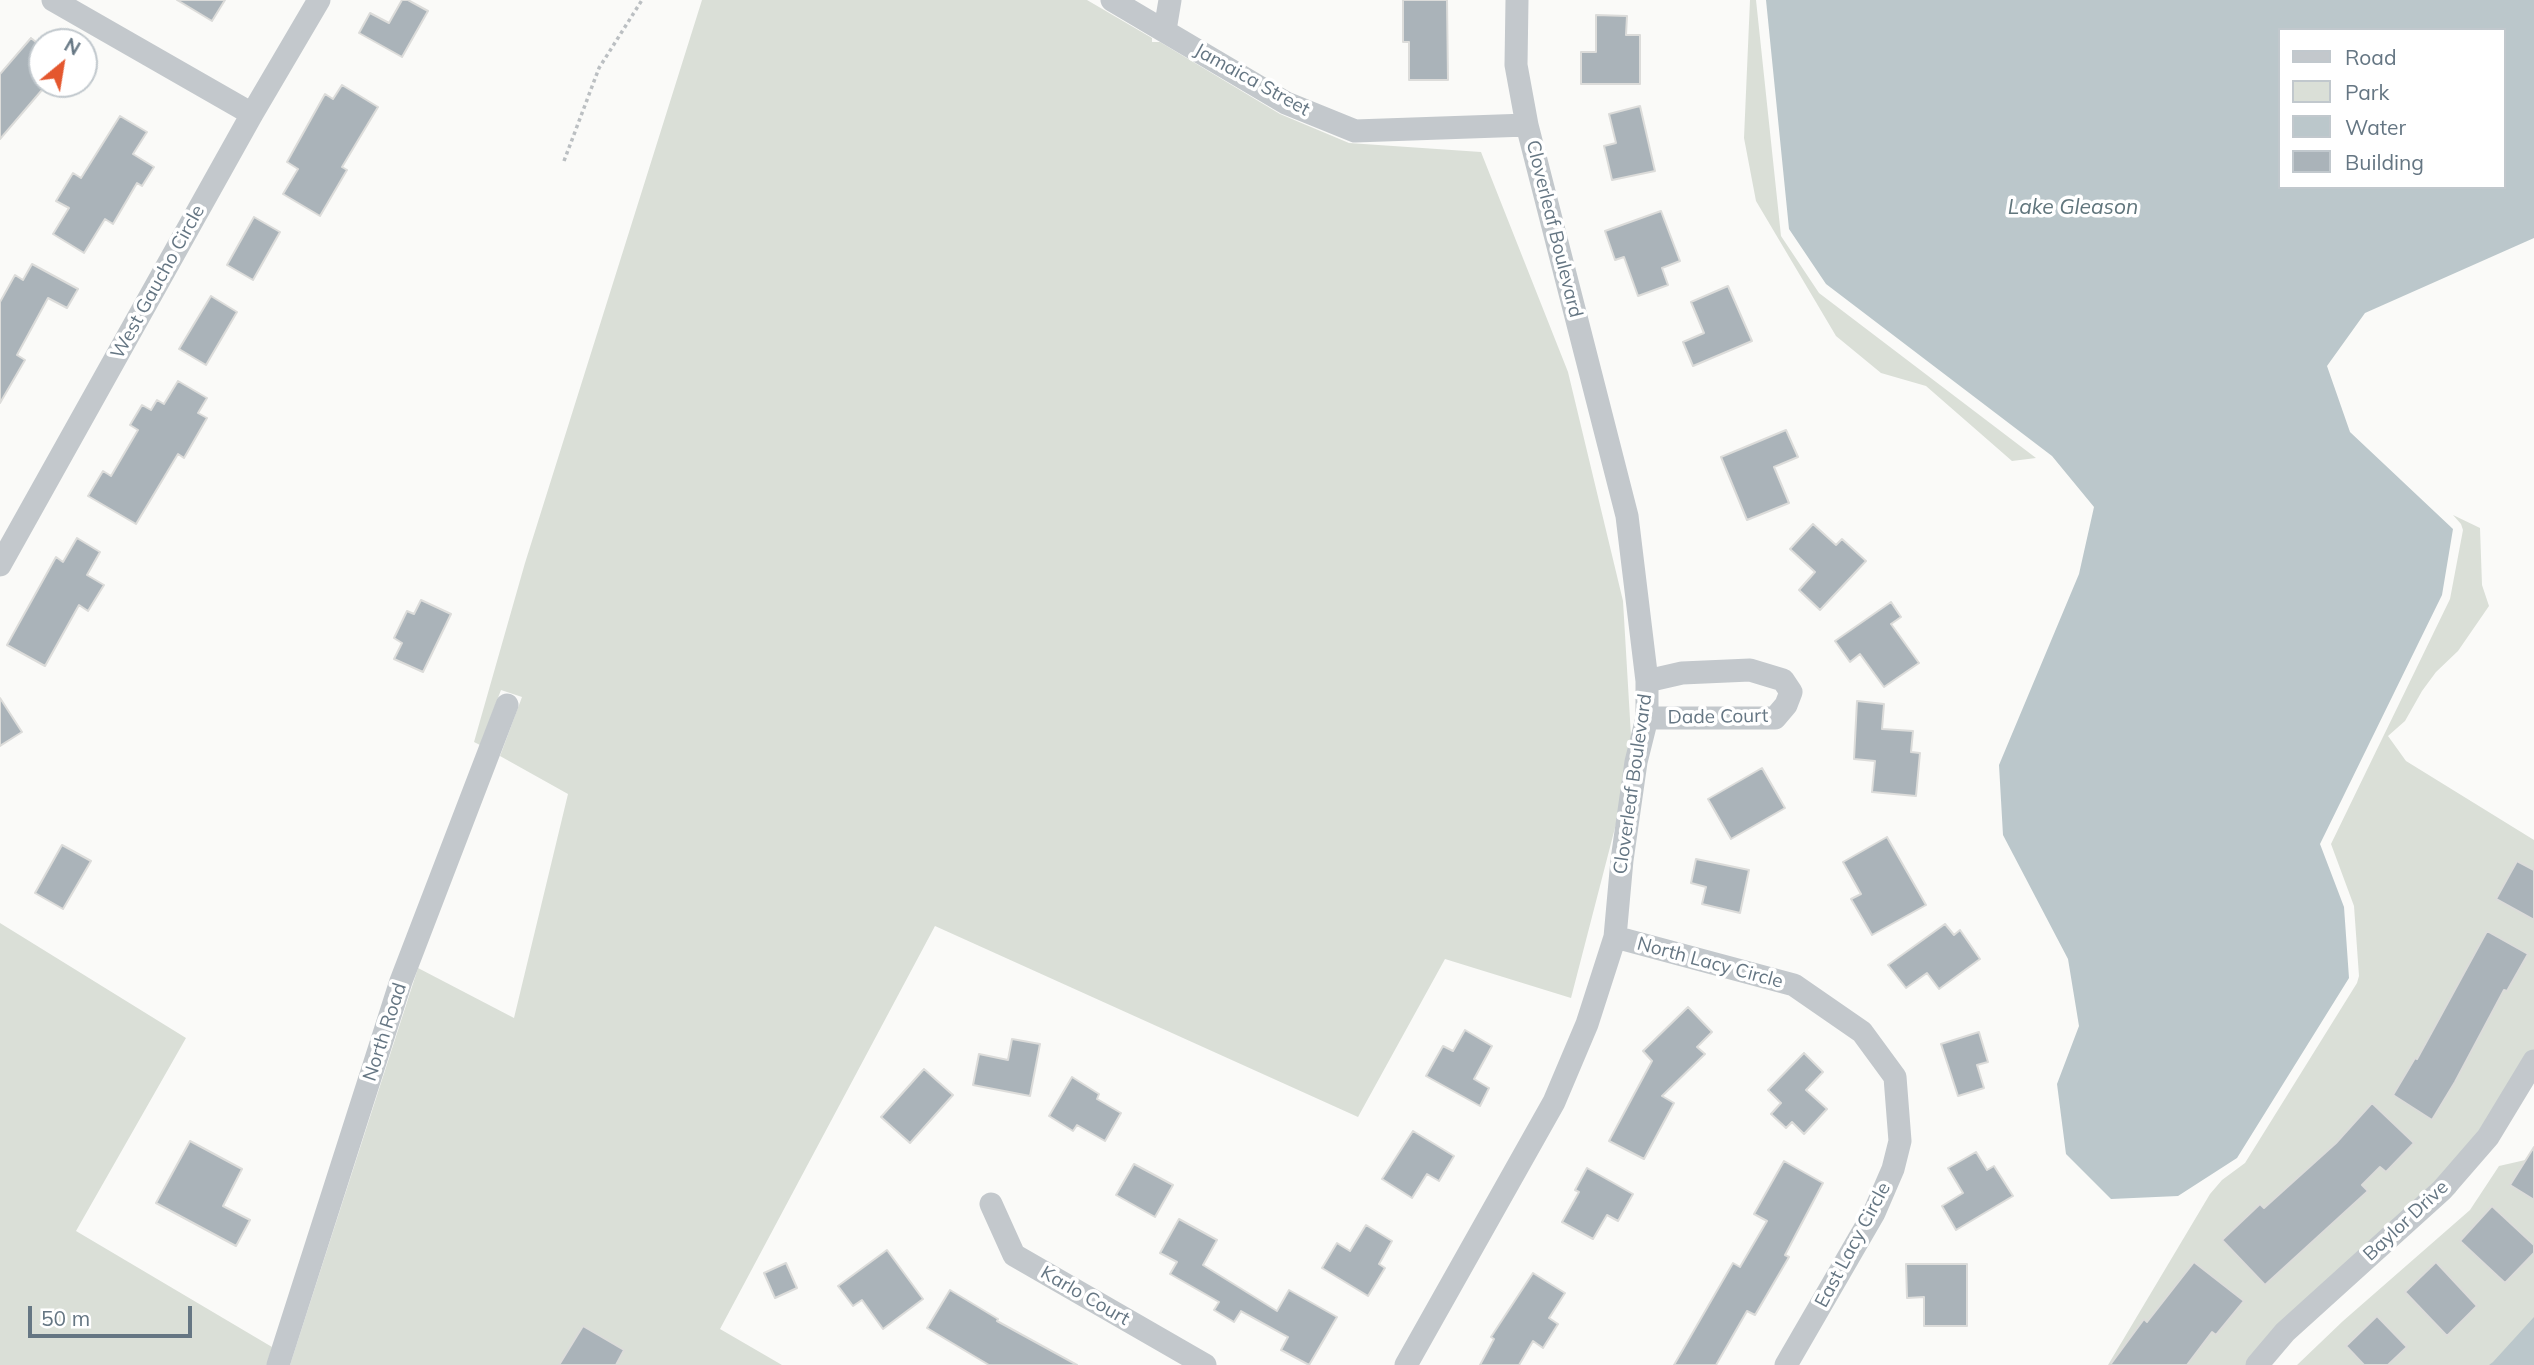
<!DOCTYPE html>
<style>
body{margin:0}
#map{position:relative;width:2534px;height:1365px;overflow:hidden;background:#fafaf8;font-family:Mulish,sans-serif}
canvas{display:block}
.legend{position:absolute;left:2278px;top:28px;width:228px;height:161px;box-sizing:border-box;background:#fff;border:2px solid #c1c8cd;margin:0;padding:9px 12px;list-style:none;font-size:21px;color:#657683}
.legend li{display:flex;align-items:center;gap:14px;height:35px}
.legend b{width:35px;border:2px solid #c1c8cd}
.north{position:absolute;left:28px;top:28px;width:70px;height:70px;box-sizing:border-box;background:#fff;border:2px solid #c1c8cd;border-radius:50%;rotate:30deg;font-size:19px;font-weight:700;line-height:28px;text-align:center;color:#657683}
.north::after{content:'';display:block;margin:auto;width:24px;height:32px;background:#e4572e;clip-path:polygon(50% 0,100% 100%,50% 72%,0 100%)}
.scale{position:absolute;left:28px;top:1306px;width:164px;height:32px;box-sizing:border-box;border:4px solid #657683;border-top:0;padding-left:9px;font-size:21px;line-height:24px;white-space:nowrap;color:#657683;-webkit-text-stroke:5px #fff;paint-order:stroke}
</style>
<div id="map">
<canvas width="2534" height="1365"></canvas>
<ul class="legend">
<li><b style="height:9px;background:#c3c8cc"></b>Road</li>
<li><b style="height:19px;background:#dadfd7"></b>Park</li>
<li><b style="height:19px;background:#bbc7cb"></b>Water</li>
<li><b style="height:19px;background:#aab3b9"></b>Building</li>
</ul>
<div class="north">N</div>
<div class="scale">50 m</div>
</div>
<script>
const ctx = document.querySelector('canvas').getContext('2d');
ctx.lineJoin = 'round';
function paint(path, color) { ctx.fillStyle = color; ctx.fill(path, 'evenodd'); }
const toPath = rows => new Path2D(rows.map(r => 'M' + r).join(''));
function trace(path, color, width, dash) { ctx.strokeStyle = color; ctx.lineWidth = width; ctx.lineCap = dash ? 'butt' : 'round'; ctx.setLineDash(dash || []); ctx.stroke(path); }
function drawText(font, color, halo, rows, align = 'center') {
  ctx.font = font + ' Mulish,sans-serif'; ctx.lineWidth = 7; ctx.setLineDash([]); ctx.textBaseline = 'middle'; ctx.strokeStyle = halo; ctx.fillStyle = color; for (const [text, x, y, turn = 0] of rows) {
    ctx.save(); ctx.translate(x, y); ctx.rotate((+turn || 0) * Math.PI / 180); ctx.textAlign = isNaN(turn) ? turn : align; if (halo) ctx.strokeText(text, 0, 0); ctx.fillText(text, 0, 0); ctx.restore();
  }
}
const green = toPath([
 [702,0,1087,0,1152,38,1152,42,1160,42,1280,114,1349,143,1481,152,1568,372,1623,601,1631,736,1616,824,1571,998,1445,959,1358,1117,935,926,720,1329,782,1365,290,1365,418,968,514,1018,568,794,500,756,522,697,501,690,480,745,474,742,525,563],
 [1750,0,1756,0,1781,236,1819,293,2036,458,2012,461,1926,386,1881,373,1836,336,1756,201,1744,138],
 [2453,515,2480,528,2482,585,2489,606,2458,651,2436,672,2422,691,2405,721,2388,736,2406,761,2534,840,2534,1068,2455,1193,2330,1302,2265,1365,2108,1365,2210,1194,2222,1180,2245,1163,2357,983,2359,976,2354,906,2331,844,2450,599,2463,530,2461,524],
 [0,923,186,1038,76,1231,272,1347,267,1365,0,1365],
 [2534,1158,2534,1365,2297,1365,2343,1321,2470,1210,2499,1166]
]);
const water = toPath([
 [1766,0,2534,0,2534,238,2365,313,2327,366,2350,432,2453,529,2442,595,2320,844,2344,907,2349,978,2237,1158,2178,1196,2111,1199,2066,1154,2057,1084,2079,1026,2068,959,2003,835,1999,765,2079,574,2094,507,2052,456,1826,284,1789,229],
 [2280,30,2504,30,2504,187,2280,187],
 [2534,1317,2534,1365,2489,1365,2493,1362]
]);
const building = toPath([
 [177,0,225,0,212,21,177,0],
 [402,0,408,0,428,11,402,57,359,33,370,13,389,23,402,0],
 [1403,0,1447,0,1448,80,1409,80,1409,42,1403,42,1403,0],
 [1596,15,1627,16,1626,35,1640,35,1640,84,1581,84,1581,52,1596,52,1596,15],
 [31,38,42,47,42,90,0,139,0,74,31,38],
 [342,85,378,107,342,167,347,170,320,216,283,194,298,169,287,162,325,94,333,99,342,85],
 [1640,106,1655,171,1612,180,1604,146,1616,143,1609,114,1640,106],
 [120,116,147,132,133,154,154,167,142,186,137,183,113,224,105,219,84,253,53,234,69,208,56,201,73,173,81,178,120,116],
 [1661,211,1680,261,1662,268,1668,285,1638,296,1624,257,1615,260,1605,231,1661,211],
 [254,217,280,232,253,280,227,265,254,217],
 [32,264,78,289,67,308,48,298,17,355,25,360,0,403,0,302,15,275,23,280,32,264],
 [1728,286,1752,341,1693,366,1683,342,1704,333,1691,302,1728,286],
 [211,296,237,312,206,365,179,349,211,296],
 [178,381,207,398,198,413,207,418,184,458,178,454,136,524,88,496,103,471,111,476,138,430,130,425,142,405,151,410,157,400,164,404,178,381],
 [1786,430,1798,457,1774,467,1789,503,1747,520,1721,457,1786,430],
 [1813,524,1836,545,1842,539,1866,561,1820,610,1799,590,1815,572,1790,549,1813,524],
 [77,538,100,552,87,575,104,585,88,611,79,605,45,666,7,645,56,557,63,562,77,538],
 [421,600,451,614,423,672,394,659,402,643,394,638,407,611,414,614,421,600],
 [1891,602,1901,617,1891,624,1919,663,1884,687,1860,654,1850,662,1835,641,1891,602],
 [0,698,22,732,0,746,0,698],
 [1857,701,1884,704,1882,729,1913,731,1911,752,1920,753,1916,796,1872,792,1875,761,1854,759,1857,701],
 [1762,768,1785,808,1731,839,1708,799,1762,768],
 [1887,837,1926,905,1872,935,1851,899,1861,894,1843,862,1887,837],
 [62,845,91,861,63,909,35,893,62,845],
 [1696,859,1749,870,1740,913,1702,904,1706,887,1691,883,1696,859],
 [2517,861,2534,870,2534,920,2496,899,2517,861],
 [1945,924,1954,935,1960,930,1980,959,1939,989,1927,973,1906,988,1888,965,1945,924],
 [2487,931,2528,954,2507,991,2504,990,2455,1082,2432,1120,2393,1095,2415,1058,2417,1059,2487,931],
 [1688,1007,1712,1032,1697,1047,1705,1054,1662,1096,1674,1103,1644,1159,1609,1141,1652,1061,1643,1051,1688,1007],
 [1465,1030,1492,1046,1474,1079,1489,1088,1480,1106,1426,1076,1443,1046,1453,1051,1465,1030],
 [1979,1032,1988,1062,1977,1065,1984,1088,1958,1096,1941,1044,1979,1032],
 [1012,1039,1040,1044,1030,1096,973,1085,979,1054,1008,1060,1012,1039],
 [1804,1053,1823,1072,1806,1090,1827,1109,1804,1134,1792,1122,1786,1128,1771,1114,1781,1103,1768,1090,1804,1053],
 [924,1069,953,1095,910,1143,881,1117,924,1069],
 [1072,1077,1099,1094,1097,1099,1121,1113,1105,1141,1077,1125,1073,1131,1049,1116,1072,1077],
 [2372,1103,2414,1143,2386,1172,2380,1167,2362,1185,2368,1191,2265,1285,2222,1240,2260,1204,2264,1208,2336,1143,2372,1103],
 [1413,1131,1454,1156,1439,1181,1427,1174,1412,1198,1382,1179,1413,1131],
 [190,1141,242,1169,223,1206,250,1220,236,1246,156,1203,190,1141],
 [2534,1147,2534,1200,2510,1185,2534,1147],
 [1976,1152,1987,1170,1994,1166,2013,1196,1956,1230,1942,1206,1963,1193,1948,1168,1976,1152],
 [1784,1161,1823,1183,1785,1255,1789,1257,1755,1315,1747,1311,1716,1365,1674,1365,1733,1263,1740,1267,1767,1221,1754,1214,1784,1161],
 [1134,1164,1173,1185,1155,1217,1116,1195,1134,1164],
 [1587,1168,1633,1194,1618,1221,1607,1215,1593,1239,1562,1222,1579,1192,1575,1190,1587,1168],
 [2492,1206,2534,1245,2534,1253,2505,1283,2460,1241,2492,1206],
 [1179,1219,1217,1240,1203,1265,1277,1311,1289,1290,1337,1317,1309,1365,1281,1350,1288,1337,1241,1311,1234,1322,1214,1310,1219,1302,1170,1274,1177,1262,1160,1253,1179,1219],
 [1366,1225,1392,1241,1379,1264,1385,1268,1368,1296,1322,1268,1337,1243,1350,1251,1366,1225],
 [887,1250,923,1299,883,1329,862,1300,853,1306,838,1286,887,1250],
 [2194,1262,2244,1301,2216,1335,2212,1332,2187,1365,2110,1365,2144,1319,2147,1322,2194,1262],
 [2436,1262,2477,1306,2447,1336,2405,1292,2436,1262],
 [786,1263,797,1288,775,1298,764,1273,786,1263],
 [1906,1264,1967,1264,1967,1326,1924,1326,1924,1297,1907,1298,1906,1264],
 [1533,1273,1565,1293,1549,1318,1558,1324,1543,1348,1533,1341,1519,1365,1480,1365,1494,1339,1491,1337,1533,1273],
 [950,1290,998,1319,997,1321,1077,1365,989,1365,927,1328,950,1290],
 [2377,1316,2407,1347,2388,1365,2364,1365,2346,1346,2377,1316],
 [583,1326,624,1350,616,1365,559,1365,583,1326]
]);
const path = toPath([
 [564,161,599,68,642,0]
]);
const minor = toPath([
 [53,0,252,114],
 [1112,0,1286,103,1355,131,1527,125],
 [1165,30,1170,0],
 [0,565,252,114,319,0],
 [1647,718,1775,718,1786,705,1791,692,1783,680,1750,670,1682,673,1647,681],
 [1615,937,1794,985,1862,1032,1895,1077,1900,1141,1893,1169,1874,1213,1786,1365],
 [991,1204,1014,1255,1205,1365],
 [278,1365,401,981,507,705],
 [1406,1365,1554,1102,1587,1024,1615,937,1622,860,1636,762,1647,718,1647,681,1627,516,1527,125,1516,65,1517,0],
 [2257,1365,2285,1332,2442,1190,2488,1137,2534,1061]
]);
const streetNames = [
 ["Jamaica Street",1252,80,29],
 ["Cloverleaf Boulevard",1554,229,76],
 ["West Gaucho Circle",158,282,-61],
 ["Dade Court",1718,717,-1],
 ["Cloverleaf Boulevard",1633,784,-82],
 ["North Lacy Circle",1710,963,15],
 ["North Road",385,1032,-72],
 ["Baylor Drive",2406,1221,-43],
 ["East Lacy Circle",1853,1245,-62],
 ["Karlo Court",1085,1296,30]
];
const waterNames = [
 ["Lake Gleason",2073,208]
];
paint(green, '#dadfd7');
paint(water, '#bbc7cb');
paint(building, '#aab3b9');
trace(building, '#dcdcda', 2);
trace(path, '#bbbfc2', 3.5, [3.5, 3.5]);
trace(minor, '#c3c8cc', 23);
drawText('19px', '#657683', '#fff', streetNames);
drawText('italic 21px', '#60757c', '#fff', waterNames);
</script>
